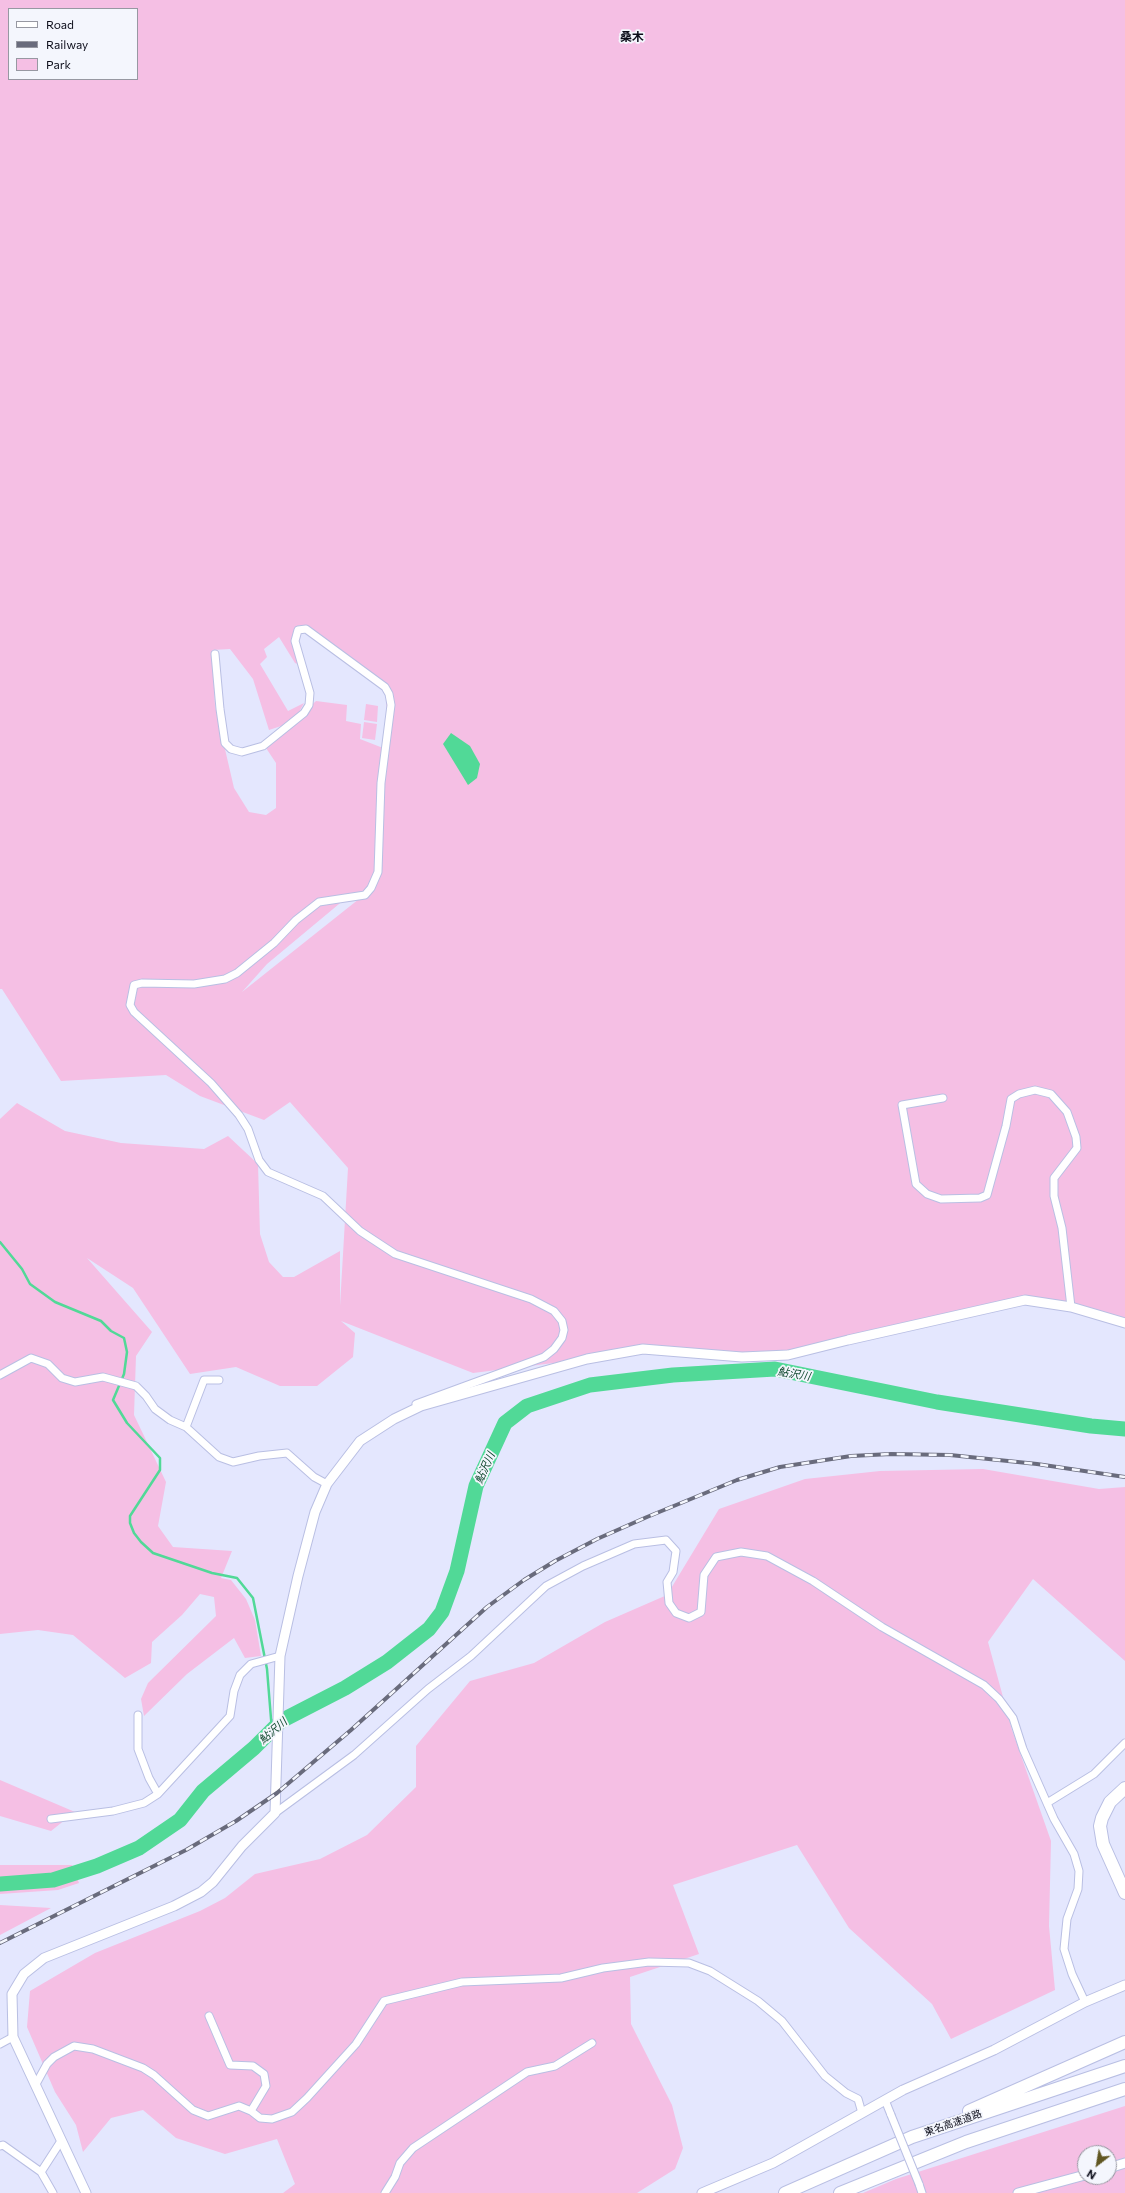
<!DOCTYPE html>
<meta charset="utf-8">
<style>
body{margin:0}
#map{position:relative;width:1125px;height:2193px;overflow:hidden;background:#e4e7fe;font-family:Commissioner,sans-serif}
canvas{display:block}
.legend{position:absolute;left:8px;top:8px;width:130px;height:72px;box-sizing:border-box;background:#f4f6fd;border:1px solid #9798a2;margin:0;padding:5px 7px;list-style:none;font-size:12px;color:#0b0c19}
.legend li{display:flex;align-items:center;gap:8px;height:20px}
.legend b{width:20px;border:1px solid #9798a2}
.north{position:absolute;left:1077px;top:2145px;width:40px;height:40px;box-sizing:border-box;background:#f4f6fd;border:1px solid #9798a2;border-radius:50%;rotate:211deg;font-size:11px;font-weight:700;line-height:16px;text-align:center;color:#0b0c19}
.north::after{content:'';display:block;margin:auto;width:14px;height:18px;background:#605622;clip-path:polygon(50% 0,100% 100%,50% 72%,0 100%)}
</style>
<div id="map">
<canvas width="1125" height="2193"></canvas>
<ul class="legend">
<li><b style="height:5px;background:#fff"></b>Road</li>
<li><b style="height:5px;background:#696b7c"></b>Railway</li>
<li><b style="height:11px;background:#f5bfe4"></b>Park</li>
</ul>
<div class="north">N</div>
</div>
<script>
const ctx = document.querySelector('canvas').getContext('2d');
ctx.lineJoin = 'round';
function paint(path, color) { ctx.fillStyle = color; ctx.fill(path, 'evenodd'); }
const toPath = rows => new Path2D(rows.map(r => 'M' + r).join(''));
function trace(path, color, width, dash) { ctx.strokeStyle = color; ctx.lineWidth = width; ctx.lineCap = dash ? 'butt' : 'round'; ctx.setLineDash(dash || []); ctx.stroke(path); }
function drawText(font, color, halo, rows, align = 'center') {
  ctx.font = font + ' Commissioner,"Noto Sans JP",sans-serif'; ctx.lineWidth = 3.5; ctx.setLineDash([]); ctx.textBaseline = 'middle'; ctx.strokeStyle = halo; ctx.fillStyle = color; for (const [text, x, y, turn = 0] of rows) {
    ctx.save(); ctx.translate(x, y); ctx.rotate((+turn || 0) * Math.PI / 180); ctx.textAlign = isNaN(turn) ? turn : align; if (halo) ctx.strokeText(text, 0, 0); ctx.fillText(text, 0, 0); ctx.restore();
  }
}
const green = toPath([
 [0,0,1125,0,1125,1322,1060,1300,984,1310,774,1356,659,1350,473,1373,341,1321,355,1333,353,1357,317,1386,280,1386,236,1367,190,1374,133,1288,87,1258,152,1332,136,1356,134,1415,166,1482,158,1526,173,1547,232,1551,221,1578,231,1580,246,1599,255,1620,261,1656,245,1658,234,1638,187,1674,144,1716,141,1699,148,1683,216,1616,214,1597,200,1594,182,1615,152,1642,151,1663,125,1678,73,1635,38,1630,0,1634,0,1119,17,1103,65,1131,121,1143,204,1149,228,1136,258,1164,260,1234,269,1262,283,1277,294,1277,340,1251,340,1306,348,1168,290,1102,264,1120,200,1096,166,1075,61,1081,2,989,0,989],
 [9,9,137,9,137,79,9,79],
 [299,625,385,687,388,725,383,748,360,739,361,724,346,721,347,705,316,701,266,748,276,763,276,808,266,815,249,812,234,788,215,706,212,650,230,649,253,679,269,730,281,726,298,714,304,703,288,711,260,664,267,657,264,649,279,637,295,663,300,665,293,637],
 [364,895,242,992,267,964,345,899],
 [366,704,378,706,377,722,364,720],
 [364,722,377,724,375,740,362,738],
 [983,1469,1099,1489,1125,1487,1125,1661,1033,1579,988,1642,1012,1730,1051,1841,1049,1926,1055,1990,951,2039,932,2004,849,1928,797,1845,673,1885,699,1954,630,1977,631,2024,672,2105,683,2148,675,2169,637,2193,283,2193,295,2184,277,2139,225,2154,176,2138,143,2110,111,2118,83,2152,76,2125,55,2092,27,2027,30,1991,95,1953,200,1911,225,1898,255,1874,320,1859,367,1835,416,1787,416,1746,470,1681,534,1663,605,1622,667,1595,719,1509,805,1479,880,1471],
 [0,1780,75,1812,51,1831,0,1816],
 [0,1865,72,1865,79,1883,58,1890,0,1894],
 [0,1905,51,1908,0,1935],
 [1125,2106,1125,2193,863,2193,896,2179],
 [1085,2153,1109,2153,1109,2177,1085,2177]
]);
const water = toPath([
 [451,733,470,746,480,764,477,778,468,785,443,744]
]);
const stream = toPath([
 [0,1242,22,1269,30,1284,55,1302,101,1321,111,1331,124,1338,127,1352,124,1374,113,1400,127,1423,160,1458,160,1470,130,1516,130,1523,134,1533,141,1542,153,1553,212,1573,237,1578,253,1598,267,1669,272,1731]
]);
const river = toPath([
 [0,1884,53,1880,97,1866,139,1848,180,1820,203,1791,254,1748,281,1721,345,1688,387,1662,429,1629,442,1612,457,1571,476,1486,505,1423,527,1406,590,1385,673,1375,775,1369,937,1402,1091,1426,1125,1429]
]);
const street = toPath([
 [215,654,220,709,225,743,231,749,242,752,263,746,304,713,309,705,310,693,295,641,298,630,306,629,385,687,389,694,391,705,381,783,378,872,371,888,365,895,319,902,296,920,274,943,237,973,225,979,194,984,142,983,134,985,130,1005,134,1012,211,1083,239,1115,248,1129,259,1160,268,1172,323,1196,360,1231,395,1254,531,1299,554,1311,562,1321,564,1330,562,1338,554,1349,544,1357,416,1404],
 [943,1098,902,1105,916,1184,927,1194,941,1199,980,1198,987,1195,1006,1126,1011,1099,1019,1094,1035,1090,1051,1094,1067,1112,1076,1137,1077,1148,1054,1178,1054,1196,1062,1228,1071,1307],
 [0,1375,31,1358,48,1364,62,1378,75,1382,103,1377,136,1386,146,1396,155,1409,170,1420,186,1427,219,1457,233,1462,259,1456,287,1453,314,1477,327,1484],
 [186,1427,204,1380,219,1380],
 [138,1715,138,1749,149,1778,158,1794],
 [1047,1803,1094,1774,1125,1743],
 [275,1813,354,1755,428,1689,471,1656,546,1586,583,1566,634,1544,666,1540,676,1551,673,1572,667,1582,669,1603,676,1613,689,1618,701,1612,704,1575,716,1557,741,1552,767,1556,813,1581,882,1627,984,1685,999,1699,1013,1718,1023,1749,1054,1819,1074,1854,1079,1871,1078,1889,1067,1919,1064,1949,1072,1974,1085,2002],
 [51,1819,113,1811,144,1803,158,1794,230,1716,234,1691,240,1675,251,1664,280,1656],
 [209,2016,230,2065,253,2066,264,2074,266,2086,251,2111],
 [0,2044,13,2037],
 [36,2084,47,2064,54,2057,74,2046,93,2049,143,2068,154,2075,193,2110,208,2116,239,2106,251,2111,260,2118,272,2119,292,2112,307,2098,356,2044,384,2001,462,1982,561,1978,603,1968,649,1962,689,1963,710,1971,758,2001,782,2021,825,2076,846,2093,858,2099,862,2113],
 [885,2100,891,2115],
 [0,2146,3,2145,41,2172,53,2193],
 [41,2172,61,2141],
 [919,2184,922,2193],
 [385,2193,395,2177,400,2163,413,2148,527,2072,555,2066,592,2043]
]);
const secondary = toPath([
 [1109,2168,1125,2163],
 [86,2193,13,2037,12,1994,24,1974,44,1958,174,1906,201,1892,213,1882,242,1846,275,1813,280,1656,298,1576,315,1512,327,1484,360,1441,394,1419,421,1406,587,1359,643,1349,742,1357,788,1355,848,1340,1025,1300,1071,1307,1125,1323],
 [702,2193,773,2163,903,2090,994,2050,1085,2002,1125,1985],
 [1018,2193,1085,2175]
]);
const highway = toPath([
 [1125,1788,1110,1802,1102,1818,1100,1826,1103,1844,1125,1893],
 [969,2111,1125,2042],
 [785,2193,912,2137,1125,2066],
 [840,2193,966,2142,1125,2089]
]);
const rail = toPath([
 [0,1943,186,1850,236,1821,277,1793,351,1730,487,1607,524,1580,555,1561,597,1539,647,1517,737,1480,780,1467,851,1456,891,1454,950,1455,1037,1464,1125,1477]
]);
const streetBridge = toPath([
 [891,2115,919,2184]
]);
const streetNames = [
 ["東名高速道路",953,2123,-19]
];
const waterNames = [
 ["鮎沢川",794,1374,10],
 ["鮎沢川",485,1468,-66],
 ["鮎沢川",273,1731,-41]
];
const quarterNames = [
 ["桑木",632,37]
];
paint(green, '#f5bfe4');
paint(water, '#51d997');
trace(stream, '#51d997', 2.5);
trace(river, '#51d997', 15);
trace(street, '#b9bfe3', 9);
trace(secondary, '#b9bfe3', 11);
trace(highway, '#b9bfe3', 14);
trace(street, '#fff', 7);
trace(secondary, '#fff', 9);
trace(highway, '#fff', 12);
trace(rail, '#696b7c', 4);
trace(rail, '#f4f6fd', 2.5, [8]);
trace(streetBridge, '#b9bfe3', 9, []);
trace(streetBridge, '#fff', 7);
drawText('10px', '#0b0c19', '#f4f6fd', streetNames);
drawText('italic 11px', '#124a30', '#f4f6fd', waterNames);
drawText('bold 12px', '#0b0c19', '#f4f6fd', quarterNames);
</script>
